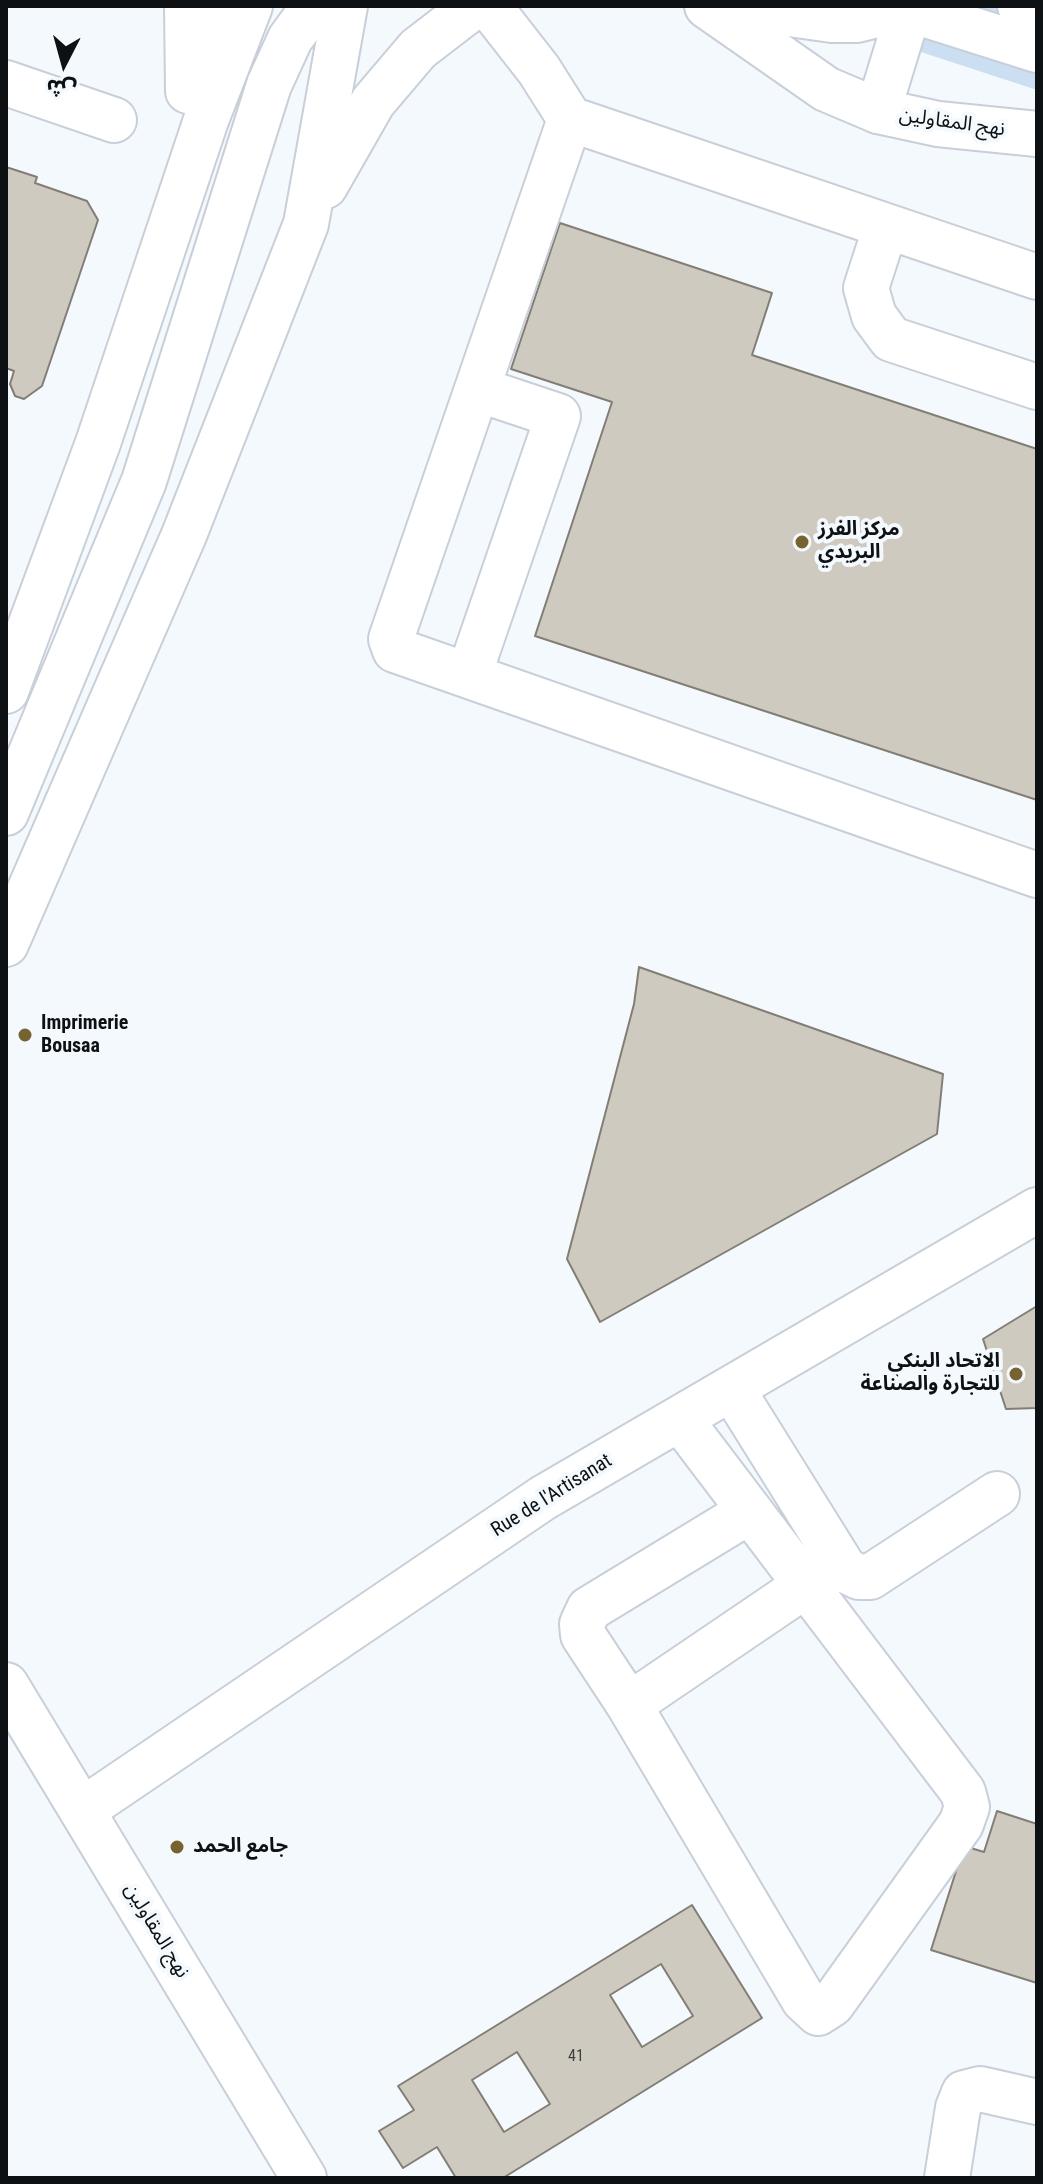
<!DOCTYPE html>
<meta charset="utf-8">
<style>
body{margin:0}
#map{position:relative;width:1043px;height:2184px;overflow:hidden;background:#f4f9fe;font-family:"Roboto Condensed","Noto Sans Arabic",sans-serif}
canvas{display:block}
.frame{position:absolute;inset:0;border:8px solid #0e1114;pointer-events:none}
.north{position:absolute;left:24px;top:24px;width:80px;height:80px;-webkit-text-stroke:6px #f4f9fe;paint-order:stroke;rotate:186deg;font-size:22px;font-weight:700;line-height:32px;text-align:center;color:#0e1114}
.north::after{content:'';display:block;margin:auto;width:28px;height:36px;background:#0e1114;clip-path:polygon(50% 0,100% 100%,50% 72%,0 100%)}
</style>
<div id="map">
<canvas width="1043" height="2184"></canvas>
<div class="frame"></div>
<div class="north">ش</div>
</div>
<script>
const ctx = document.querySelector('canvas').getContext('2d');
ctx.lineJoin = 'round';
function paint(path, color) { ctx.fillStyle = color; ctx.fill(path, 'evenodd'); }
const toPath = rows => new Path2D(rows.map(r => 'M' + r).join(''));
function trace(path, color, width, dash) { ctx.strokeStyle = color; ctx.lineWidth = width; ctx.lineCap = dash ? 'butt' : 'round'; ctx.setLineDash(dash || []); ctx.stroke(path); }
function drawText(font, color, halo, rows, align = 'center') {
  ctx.font = font + ' "Roboto Condensed","Noto Sans Arabic",sans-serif'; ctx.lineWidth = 8; ctx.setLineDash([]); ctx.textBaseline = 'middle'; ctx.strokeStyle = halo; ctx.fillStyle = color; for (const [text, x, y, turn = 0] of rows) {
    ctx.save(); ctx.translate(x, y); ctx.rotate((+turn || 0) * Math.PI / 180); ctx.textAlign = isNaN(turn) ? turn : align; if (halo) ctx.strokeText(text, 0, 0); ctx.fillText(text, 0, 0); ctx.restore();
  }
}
const green = toPath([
 [806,6,1037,6,1037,90,875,37]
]);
const building = toPath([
 [6,167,37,177,35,183,87,201,98,220,42,386,24,399,15,396,10,384,14,371,6,368,6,167],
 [560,223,772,293,752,355,1037,449,1037,800,535,636,612,402,511,369,560,223],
 [639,967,943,1074,937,1134,600,1322,567,1259,634,1004,639,967],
 [1037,1306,1037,1408,1006,1409,983,1339,1037,1306],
 [997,1811,1037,1824,1037,1983,931,1950,964,1846,984,1852,997,1811],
 [692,1905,762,2018,503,2178,456,2178,437,2147,403,2168,379,2131,414,2110,398,2086,692,1905],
 [661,1964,693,2016,642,2047,610,1995,661,1964],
 [517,2052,550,2104,504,2132,472,2080,517,2052]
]);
const minor = toPath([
 [489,6,539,70,570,119],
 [707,6,826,89,878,111,938,124,1037,134],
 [1020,6,1037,11],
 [6,83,114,120],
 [190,84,215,6],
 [325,186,373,102,418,49,474,6],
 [886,226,866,288,874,316,891,339,1037,387],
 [1037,277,570,119,391,639,395,650,1037,875],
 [469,675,558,416,477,389],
 [6,691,98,443,206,120,250,6],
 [6,813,144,481,269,85,290,39,314,6],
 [6,944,184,535,306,224,345,6],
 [732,1389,845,1570,859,1577,870,1577,997,1494],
 [750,1511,589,1609,582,1624,583,1635,629,1705,806,1585],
 [6,1685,304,2178],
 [629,1705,804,2000,818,2013,832,2004,961,1824,967,1807,963,1792,680,1419],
 [84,1809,543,1498,1037,1210],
 [947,2178,958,2108,964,2093,980,2089,1037,2102]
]);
const highway = toPath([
 [187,6,188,91],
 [732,6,832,20,857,20,905,8],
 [898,6,1037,50],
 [878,111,909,10]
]);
const markers = [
 [802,542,8,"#776332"],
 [25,1035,8,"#776332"],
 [1016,1374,8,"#776332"],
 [177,1847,8,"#776332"]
];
const numberNames = [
 ["41",576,2057]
];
const streetNames = [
 ["نهج المقاولين",952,123,8],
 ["Rue de l'Artisanat",552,1496,-32],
 ["نهج المقاولين",156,1931,59]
];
const poiNames = [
 ["مركز الفرز",818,530],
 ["البريدي",818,553],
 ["Imprimerie",41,1024],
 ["Bousaa",41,1047],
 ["الاتحاد البنكي",1000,1362,"right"],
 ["للتجارة والصناعة",1000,1385,"right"],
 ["جامع الحمد",193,1847]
];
paint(green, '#ccdef2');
paint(building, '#cfcac0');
trace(building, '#827e75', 2);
trace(minor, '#c8cfd8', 48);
trace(highway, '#c8cfd8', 48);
trace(minor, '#fff', 44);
trace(highway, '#fff', 44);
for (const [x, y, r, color] of markers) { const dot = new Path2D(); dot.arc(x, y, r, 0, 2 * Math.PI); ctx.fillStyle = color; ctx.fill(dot); trace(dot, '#f4f9fe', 3); }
drawText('16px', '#3e3f3f', null, numberNames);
drawText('20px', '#0e1114', '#f4f9fe', streetNames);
drawText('bold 20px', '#0e1114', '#f4f9fe', poiNames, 'left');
</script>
